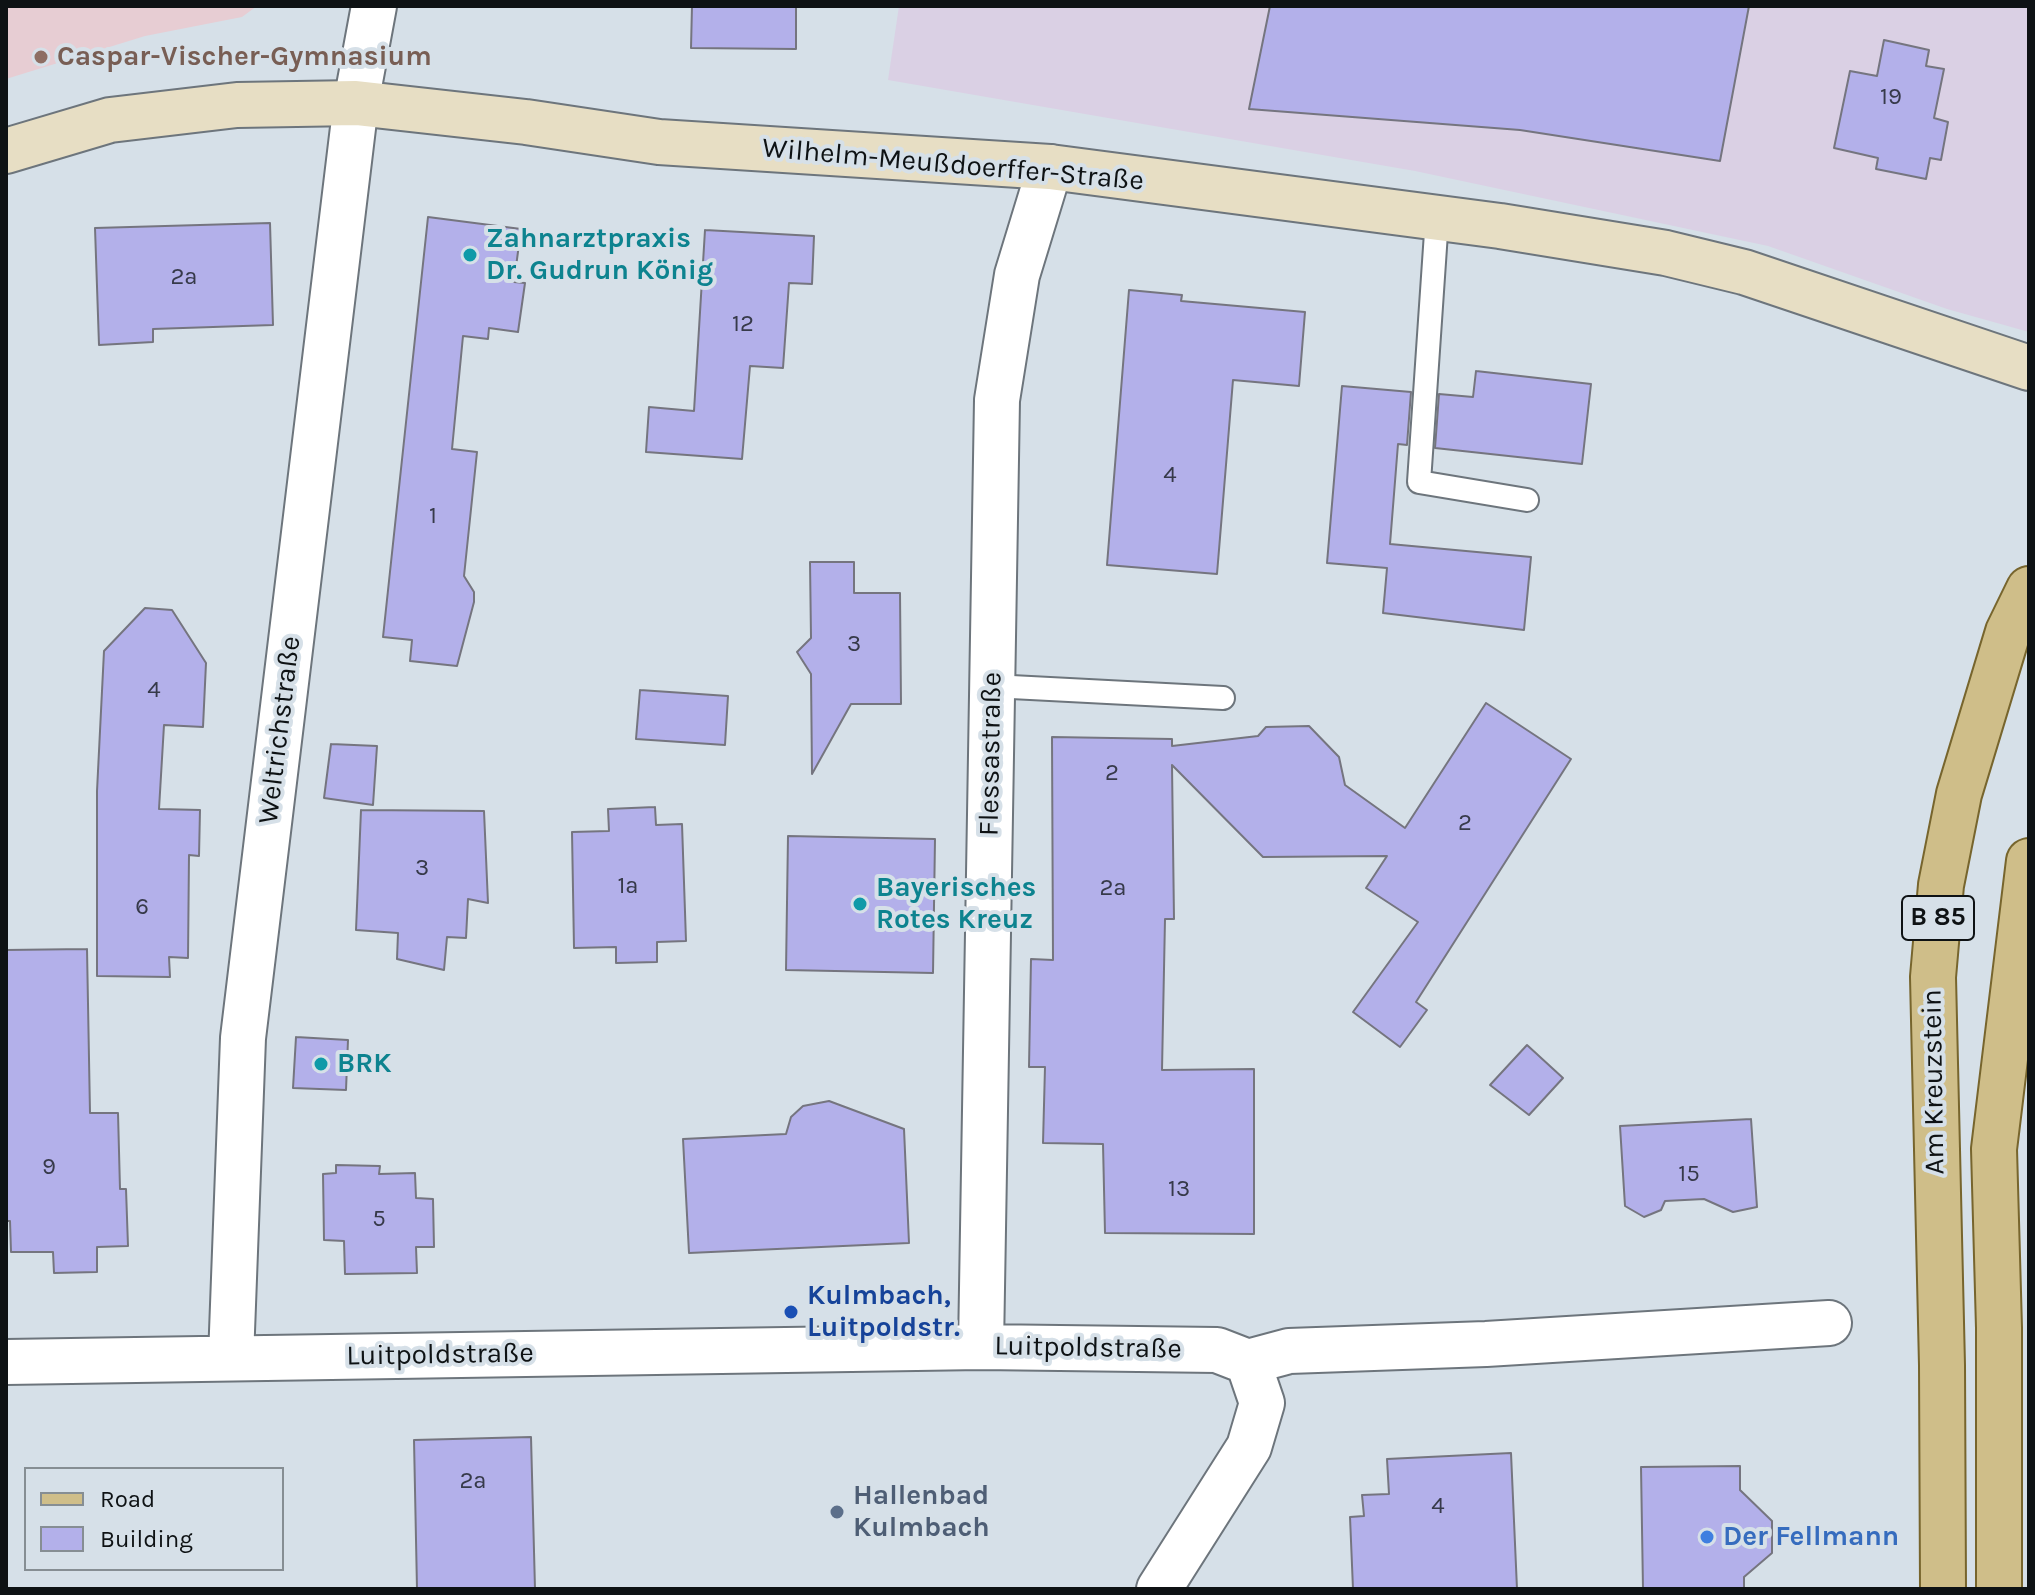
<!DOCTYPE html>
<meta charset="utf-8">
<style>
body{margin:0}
#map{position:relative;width:2035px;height:1595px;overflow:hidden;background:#d6e0e8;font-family:Karla,sans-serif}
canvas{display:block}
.frame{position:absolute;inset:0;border:8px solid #0e1214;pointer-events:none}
.legend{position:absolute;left:24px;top:1467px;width:260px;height:104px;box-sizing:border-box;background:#d6e0e8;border:2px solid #868e93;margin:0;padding:10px 14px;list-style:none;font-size:24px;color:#0e1214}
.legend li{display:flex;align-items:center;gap:16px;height:40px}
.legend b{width:40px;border:2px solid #868e93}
</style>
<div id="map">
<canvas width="2035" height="1595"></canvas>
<div class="frame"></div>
<ul class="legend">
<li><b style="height:10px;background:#cfbe89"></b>Road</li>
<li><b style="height:22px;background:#b3b0ea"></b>Building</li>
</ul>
</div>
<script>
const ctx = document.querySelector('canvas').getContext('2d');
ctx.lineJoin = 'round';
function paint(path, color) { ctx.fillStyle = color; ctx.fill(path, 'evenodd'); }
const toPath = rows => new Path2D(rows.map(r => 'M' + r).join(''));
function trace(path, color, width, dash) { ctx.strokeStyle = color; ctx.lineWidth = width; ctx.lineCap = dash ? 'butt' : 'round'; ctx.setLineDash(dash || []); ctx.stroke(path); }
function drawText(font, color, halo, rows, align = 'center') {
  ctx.font = font + ' Karla,sans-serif'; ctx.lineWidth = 8; ctx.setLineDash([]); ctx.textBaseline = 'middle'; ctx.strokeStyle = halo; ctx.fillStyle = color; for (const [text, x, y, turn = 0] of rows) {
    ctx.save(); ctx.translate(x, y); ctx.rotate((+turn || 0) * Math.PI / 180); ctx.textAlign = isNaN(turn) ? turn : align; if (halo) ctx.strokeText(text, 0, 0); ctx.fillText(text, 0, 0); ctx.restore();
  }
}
const industrial = toPath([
 [899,6,2029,6,2029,332,1947,309,1768,246,1415,171,888,80]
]);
const education = toPath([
 [6,6,257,6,242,17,145,36,6,79]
]);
const building = toPath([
 [692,6,796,6,796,49,691,48,692,6],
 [1270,6,1749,6,1720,161,1520,130,1249,109,1270,6],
 [1884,40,1929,50,1926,66,1944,69,1934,118,1948,122,1941,160,1930,158,1926,179,1876,169,1878,158,1834,148,1850,71,1877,76,1884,40],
 [428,217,521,229,514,282,525,283,518,332,489,328,488,339,463,336,452,449,477,452,464,576,474,592,474,602,457,666,410,661,412,640,383,637,428,217],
 [270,223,273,325,153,329,153,342,99,345,95,228,270,223],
 [705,230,814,236,812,284,789,283,783,368,750,366,742,459,646,452,649,407,694,411,705,230],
 [1129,290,1182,295,1181,301,1305,312,1299,386,1233,380,1217,574,1107,565,1129,290],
 [1476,371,1591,384,1582,464,1435,448,1439,394,1473,397,1476,371],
 [1342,386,1411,392,1407,445,1398,444,1390,544,1531,557,1524,630,1383,613,1387,568,1327,563,1342,386],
 [810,562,854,562,854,593,900,593,901,704,851,704,812,774,811,674,797,652,811,638,810,562],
 [145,608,172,610,206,663,203,727,164,725,159,809,200,810,199,856,189,855,188,958,169,957,170,977,97,976,97,791,104,651,145,608],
 [640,690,728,696,725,745,636,739,640,690],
 [1486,703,1571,759,1416,1002,1427,1010,1400,1047,1353,1012,1418,922,1366,888,1387,856,1263,857,1172,765,1174,919,1165,919,1162,1070,1254,1069,1254,1234,1105,1233,1103,1144,1043,1143,1045,1067,1029,1067,1031,959,1053,960,1052,737,1172,739,1172,746,1258,736,1266,727,1309,726,1339,757,1345,785,1405,828,1486,703],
 [331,744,377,746,373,805,324,798,331,744],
 [655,807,656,825,682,824,686,941,657,942,657,962,616,963,616,947,574,948,572,832,609,831,608,809,655,807],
 [361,810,484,811,488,903,468,899,466,938,447,937,444,970,397,959,398,933,356,930,361,810],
 [788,836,935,839,933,973,786,970,788,836],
 [87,949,90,1113,118,1113,120,1189,126,1189,128,1246,97,1247,97,1272,54,1273,53,1252,11,1252,10,1221,6,1221,6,950,87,949],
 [296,1037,348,1040,346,1090,293,1088,296,1037],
 [1527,1045,1563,1078,1529,1115,1490,1085,1527,1045],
 [829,1101,904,1129,909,1243,689,1253,683,1139,786,1134,791,1117,803,1106,829,1101],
 [1751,1119,1757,1207,1733,1212,1704,1199,1665,1201,1661,1210,1644,1217,1625,1206,1620,1126,1751,1119],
 [336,1165,380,1166,379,1174,415,1173,416,1198,433,1199,434,1247,416,1247,417,1273,345,1274,344,1241,324,1240,323,1174,336,1173,336,1165],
 [531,1437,535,1589,417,1589,414,1440,531,1437],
 [1511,1453,1517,1589,1353,1589,1350,1517,1364,1516,1362,1495,1389,1494,1387,1459,1511,1453],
 [1740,1466,1740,1490,1772,1521,1772,1553,1744,1577,1744,1589,1643,1589,1641,1467,1740,1466]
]);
const lane = toPath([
 [1437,218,1419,482,1527,500],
 [992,686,1223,698]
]);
const street = toPath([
 [981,1347,997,400,1017,275,1050,167],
 [231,1358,243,1038,356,103,374,6],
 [6,1362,981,1347,1217,1350,1248,1362,1289,1351,1486,1344,1829,1323],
 [1159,1589,1249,1447,1262,1403,1248,1362]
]);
const secondary = toPath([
 [6,151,110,120,237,105,356,103,526,122,659,142,1050,167,1500,226,1666,253,1744,272,2029,368]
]);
const primary = toPath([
 [1943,1589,1942,1365,1933,977,1941,885,1959,794,2008,632,2029,589],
 [1999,1589,1999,1328,1994,1149,2029,861]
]);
const markers = [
 [41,57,8,"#8d6e63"],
 [470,255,8,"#0f9aa8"],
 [860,904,8,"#0f9aa8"],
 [321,1064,8,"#0f9aa8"],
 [791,1312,8,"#1a4fb4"],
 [837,1512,8,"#5c6f8a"],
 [1707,1537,8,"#3f7fe0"]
];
const numberNames = [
 ["19",1891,97],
 ["2a",184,277],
 ["12",743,324],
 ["4",1170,475],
 ["1",433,516],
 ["3",854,644],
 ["4",154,690],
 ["2",1112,773],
 ["2",1465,823],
 ["3",422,868],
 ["1a",628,886],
 ["2a",1113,888],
 ["6",142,907],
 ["9",49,1167],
 ["15",1689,1174],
 ["13",1179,1189],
 ["5",379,1219],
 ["2a",473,1481],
 ["4",1438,1506]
];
const shields = [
 [1938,918,72]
];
const shieldNames = [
 ["B 85",1938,918]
];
const educationNames = [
 ["Caspar-Vischer-Gymnasium",57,57]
];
const streetNames = [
 ["Wilhelm-Meußdoerffer-Straße",953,165,5],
 ["Weltrichstraße",280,730,-83],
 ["Flessastraße",991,754,-89],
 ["Am Kreuzstein",1934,1082,-91],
 ["Luitpoldstraße",1088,1348,1],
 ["Luitpoldstraße",440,1355,-1]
];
const cultureNames = [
 ["Zahnarztpraxis",486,239],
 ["Dr. Gudrun König",486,271],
 ["Bayerisches",876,888],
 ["Rotes Kreuz",876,920],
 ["BRK",337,1064]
];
const transitNames = [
 ["Kulmbach,",807,1296],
 ["Luitpoldstr.",807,1328]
];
const serviceNames = [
 ["Hallenbad",853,1496],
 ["Kulmbach",853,1528]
];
const shopNames = [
 ["Der Fellmann",1723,1537]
];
paint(industrial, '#dad0e4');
paint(education, '#e7cdd3');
paint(building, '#b3b0ea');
trace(building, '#75757f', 2);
trace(lane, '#6d757c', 26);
trace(street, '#6d757c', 48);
trace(secondary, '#6d757c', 48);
trace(primary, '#77652d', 48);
trace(lane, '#fff', 22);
trace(street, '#fff', 44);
trace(secondary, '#e7dec4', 44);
trace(primary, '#cfbe89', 44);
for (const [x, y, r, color] of markers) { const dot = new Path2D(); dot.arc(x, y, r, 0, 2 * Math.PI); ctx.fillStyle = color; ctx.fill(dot); trace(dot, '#d6e0e8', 3); }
drawText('24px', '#373a4a', null, numberNames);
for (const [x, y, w] of shields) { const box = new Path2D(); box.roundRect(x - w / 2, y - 22, w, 44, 6); ctx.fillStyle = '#d6e0e8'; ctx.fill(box); trace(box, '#0e1214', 2); }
drawText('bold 26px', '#0e1214', null, shieldNames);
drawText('bold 28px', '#785e54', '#d6e0e8', educationNames, 'left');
drawText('28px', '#0e1214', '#d6e0e8', streetNames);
drawText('bold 28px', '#0d838f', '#d6e0e8', cultureNames, 'left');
drawText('bold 28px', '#164399', '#d6e0e8', transitNames, 'left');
drawText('bold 28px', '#4e5e75', '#d6e0e8', serviceNames, 'left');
drawText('bold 28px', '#366cbe', '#d6e0e8', shopNames, 'left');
</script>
